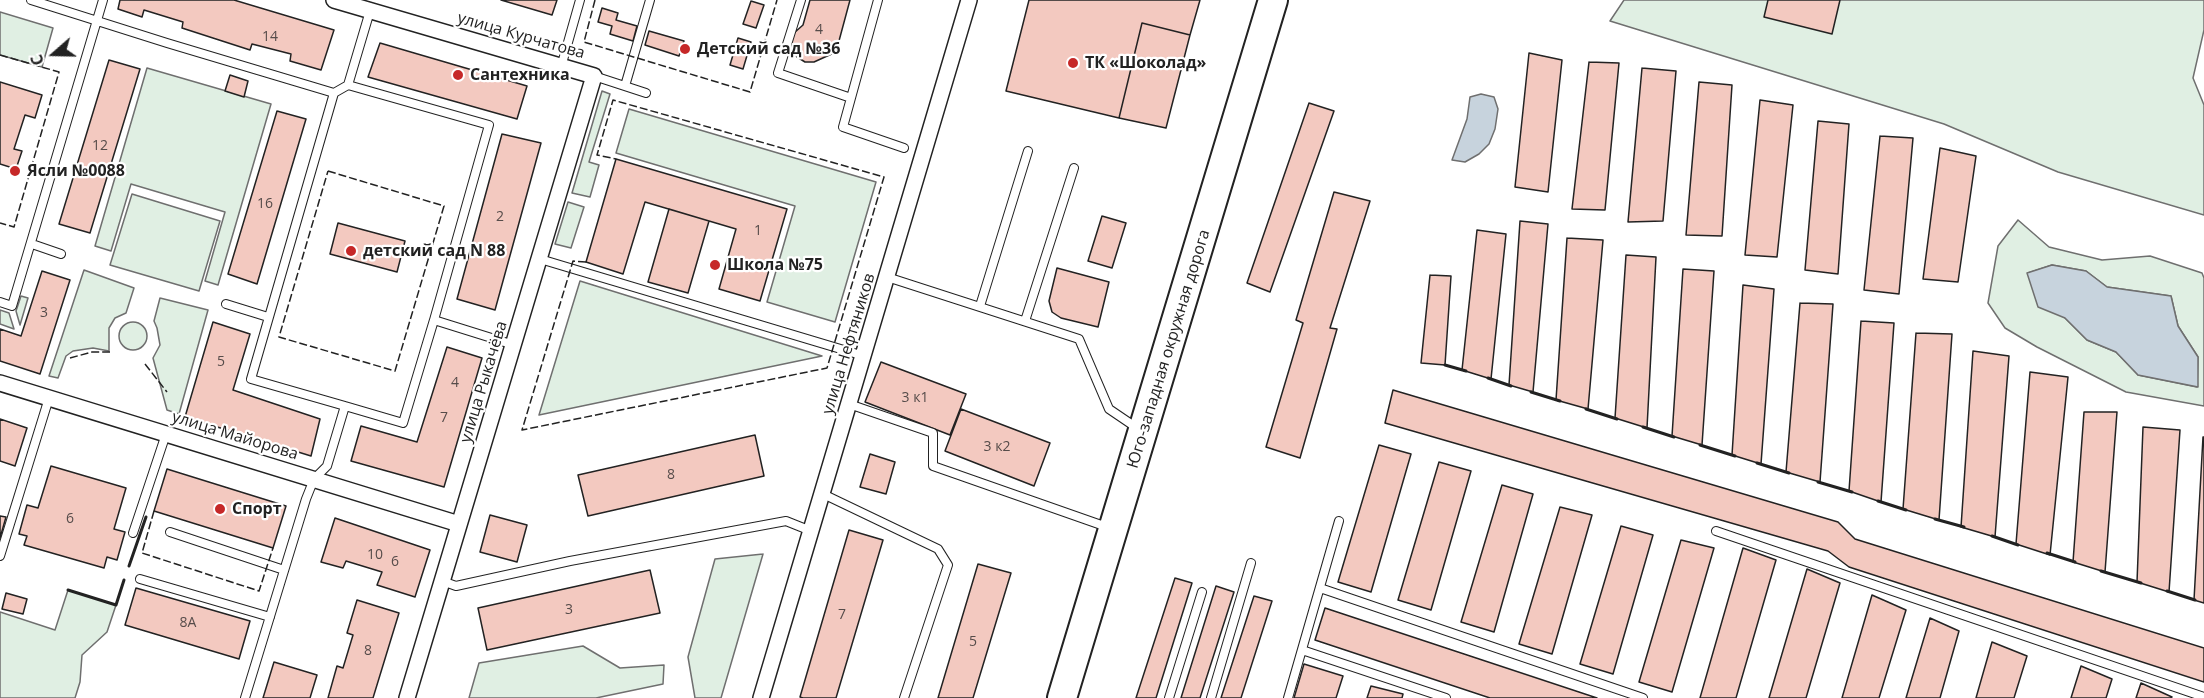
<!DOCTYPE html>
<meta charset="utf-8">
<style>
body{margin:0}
#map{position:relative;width:2204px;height:698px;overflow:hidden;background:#fff;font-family:"Open Sans",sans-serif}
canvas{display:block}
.north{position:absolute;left:24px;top:24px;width:60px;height:60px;-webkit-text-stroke:4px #fff;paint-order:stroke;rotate:250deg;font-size:16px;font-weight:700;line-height:24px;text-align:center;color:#222}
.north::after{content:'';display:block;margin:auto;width:21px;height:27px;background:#222;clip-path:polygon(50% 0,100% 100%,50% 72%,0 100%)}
</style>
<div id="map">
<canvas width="2204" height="698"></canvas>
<div class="north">С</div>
</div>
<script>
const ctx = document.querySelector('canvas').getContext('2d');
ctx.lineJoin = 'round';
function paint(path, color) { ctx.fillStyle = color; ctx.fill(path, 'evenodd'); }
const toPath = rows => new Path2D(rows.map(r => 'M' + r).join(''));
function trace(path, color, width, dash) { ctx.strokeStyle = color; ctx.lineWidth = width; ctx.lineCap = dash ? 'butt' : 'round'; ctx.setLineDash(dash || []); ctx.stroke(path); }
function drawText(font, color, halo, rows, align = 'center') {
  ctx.font = font + ' "Open Sans",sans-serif'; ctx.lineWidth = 4.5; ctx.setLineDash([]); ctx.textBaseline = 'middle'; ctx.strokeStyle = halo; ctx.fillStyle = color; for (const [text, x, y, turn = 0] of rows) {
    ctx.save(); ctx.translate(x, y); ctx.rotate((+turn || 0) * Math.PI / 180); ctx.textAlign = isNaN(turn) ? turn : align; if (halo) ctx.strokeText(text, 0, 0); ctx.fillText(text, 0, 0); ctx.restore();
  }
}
const green = toPath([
 [1624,0,2204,0,2204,30,2193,78,2204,105,2204,215,2058,172,1944,124,1610,21,1624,0],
 [0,12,53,28,42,67,0,55,0,12],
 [147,68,271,104,218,285,205,281,225,212,131,184,111,251,95,246,147,68],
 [602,91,610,94,589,162,599,165,590,197,572,193,602,91],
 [629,109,876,182,835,322,767,302,795,206,616,153,629,109],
 [132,194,220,221,199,291,110,265,132,194],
 [568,202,584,207,571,248,555,244,568,202],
 [2018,220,2049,247,2102,260,2150,256,2202,273,2204,278,2204,406,2126,392,2037,347,2005,328,1988,303,1998,246,2018,220],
 [2052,265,2086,271,2107,287,2171,296,2178,326,2198,357,2197,387,2138,375,2116,352,2087,340,2065,318,2028,273,2052,265],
 [84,270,134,288,126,313,115,318,109,328,109,351,93,348,73,351,66,356,58,378,49,376,84,270],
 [580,281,822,356,539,415,580,281],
 [21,296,28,298,20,325,16,311,21,296],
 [160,298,208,310,179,414,167,410,153,358,160,345,157,328,154,321,160,298],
 [0,310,9,313,14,329,0,324,0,310],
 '119 336a14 14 0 1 1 28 0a14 14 0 1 1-28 0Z',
 [763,554,721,698,695,698,688,657,715,559,763,554],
 [68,590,116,605,107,632,82,655,80,682,75,698,0,698,0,612,55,630,68,590],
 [583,646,620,668,664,665,663,684,596,698,469,698,479,663,583,646]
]);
const water = toPath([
 [1481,94,1494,97,1498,109,1495,129,1489,144,1479,154,1465,162,1452,160,1467,119,1470,97,1481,94],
 [2052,265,2086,271,2107,287,2171,296,2178,326,2198,357,2198,387,2138,375,2116,352,2087,340,2065,318,2038,307,2027,273,2052,265]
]);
const building = toPath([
 [120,0,234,0,334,30,321,70,290,61,291,54,252,44,250,50,182,28,183,22,144,10,142,17,118,9,120,0],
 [501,0,557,0,552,15,501,0],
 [810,0,850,0,836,52,814,62,805,62,797,57,792,50,790,40,794,33,803,25,810,0],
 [1029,0,1200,0,1190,35,1142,23,1119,118,1006,91,1029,0],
 [1768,0,1840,0,1832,34,1764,17,1768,0],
 [751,1,764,5,756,28,743,24,751,1],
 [602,8,618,13,616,20,637,26,633,41,610,34,612,26,598,22,602,8],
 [1142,23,1190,35,1166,128,1119,118,1142,23],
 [649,31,684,41,679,56,645,45,649,31],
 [738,38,751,42,743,69,730,65,738,38],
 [380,43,527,86,517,119,368,77,380,43],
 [1529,53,1562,60,1548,192,1515,187,1529,53],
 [109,60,140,69,90,233,59,224,109,60],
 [1589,62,1619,63,1605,210,1572,209,1589,62],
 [1642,68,1676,71,1663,221,1628,222,1642,68],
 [230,75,248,81,244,97,225,91,230,75],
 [0,82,42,95,35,118,25,115,14,149,22,151,16,169,0,164,0,82],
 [1699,82,1732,85,1722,236,1686,235,1699,82],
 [1760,100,1793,105,1777,257,1745,255,1760,100],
 [1309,103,1334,111,1270,292,1247,283,1309,103],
 [277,111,306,119,257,284,228,274,277,111],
 [1818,121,1849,124,1838,274,1805,270,1818,121],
 [502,134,541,143,495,310,457,299,502,134],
 [1880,136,1913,138,1899,294,1864,290,1880,136],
 [1940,148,1976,156,1958,282,1923,279,1940,148],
 [616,159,787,209,760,301,719,289,736,229,645,202,623,274,586,262,616,159],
 [1334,192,1370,201,1330,328,1337,329,1300,458,1266,447,1303,323,1296,320,1334,192],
 [669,209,709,221,688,293,648,282,669,209],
 [1102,216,1126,223,1112,268,1088,261,1102,216],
 [1520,221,1548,224,1533,392,1509,385,1520,221],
 [338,223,405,241,397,272,330,254,338,223],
 [1477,230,1506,234,1491,379,1462,370,1477,230],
 [1567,238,1603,240,1588,409,1556,400,1567,238],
 [1626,255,1656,257,1647,428,1615,418,1626,255],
 [1057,268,1109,282,1098,327,1061,318,1052,312,1049,301,1057,268],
 [1683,269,1714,271,1702,445,1672,436,1683,269],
 [42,271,70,280,40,374,0,361,0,329,21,336,42,271],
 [1430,275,1451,276,1445,365,1421,363,1430,275],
 [1743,285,1774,289,1761,464,1732,455,1743,285],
 [1800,303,1833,304,1820,482,1786,472,1800,303],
 [1861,321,1894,323,1881,502,1849,491,1861,321],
 [213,322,250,334,233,390,320,419,311,456,185,417,213,322],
 [1916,333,1952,334,1939,520,1903,509,1916,333],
 [447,347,482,358,444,487,351,461,361,426,417,442,447,347],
 [1973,351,2009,356,1995,537,1961,527,1973,351],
 [881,362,966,394,950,435,865,402,881,362],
 [2030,372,2068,377,2050,555,2016,544,2030,372],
 [1393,390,1838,522,1855,539,2204,648,2204,682,1849,567,1828,551,1385,423,1393,390],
 [961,409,1050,443,1034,486,945,451,961,409],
 [2084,412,2117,412,2105,572,2073,562,2084,412],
 [0,419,27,428,15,466,0,461,0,419],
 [2143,427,2180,430,2169,592,2137,582,2143,427],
 [755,435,764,476,588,516,578,475,755,435],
 [2203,437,2204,437,2204,603,2194,600,2203,437],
 [1379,445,1411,454,1371,592,1338,582,1379,445],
 [870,454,895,462,886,494,860,487,870,454],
 [1439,462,1471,471,1431,610,1398,600,1439,462],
 [51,466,126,488,114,529,125,532,117,560,107,557,104,568,24,545,27,536,19,534,27,505,38,508,51,466],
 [167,469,286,506,273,548,154,511,167,469],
 [1502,485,1533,494,1494,632,1461,622,1502,485],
 [1560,507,1592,515,1552,654,1519,644,1560,507],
 [490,515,527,525,517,562,480,552,490,515],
 [0,516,6,517,0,538,0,516],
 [335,518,430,550,415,597,377,585,382,572,346,561,343,568,321,562,335,518],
 [1621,526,1653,535,1613,674,1580,664,1621,526],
 [849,530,883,540,836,698,803,698,800,697,849,530],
 [1681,540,1714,548,1672,692,1639,682,1681,540],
 [1743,548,1776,560,1736,698,1700,698,1743,548],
 [978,564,1011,573,973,698,938,698,978,564],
 [1807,569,1840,583,1806,698,1769,698,1807,569],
 [650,570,660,613,487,650,478,608,650,570],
 [1175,578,1192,583,1156,698,1136,698,1175,578],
 [1216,586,1234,592,1200,698,1181,698,1216,586],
 [136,588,250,621,239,659,125,625,136,588],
 [6,593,27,599,23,614,2,609,6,593],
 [1872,595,1906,610,1879,698,1842,698,1872,595],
 [1254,596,1272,601,1241,698,1221,698,1254,596],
 [357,600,399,613,373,698,328,698,337,666,343,668,353,635,347,633,357,600],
 [1325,608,1597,698,1490,698,1315,640,1325,608],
 [1930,618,1959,631,1940,698,1906,698,1930,618],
 [1992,642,2027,656,2014,698,1976,698,1992,642],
 [274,662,317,675,310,698,263,698,274,662],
 [1304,664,1343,676,1336,698,1294,698,1304,664],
 [2081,666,2112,679,2106,698,2071,698,2081,666],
 [2141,683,2172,697,2171,698,2136,698,2141,683],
 [1371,686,1403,694,1402,698,1367,698,1371,686]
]);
const lane = toPath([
 [31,0,167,43,334,93],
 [801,0,778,73,851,98],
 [878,0,843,127,904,148],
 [561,67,580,0],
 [594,76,646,93],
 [348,85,370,11],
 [625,86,650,0],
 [32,244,61,254],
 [540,259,864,356],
 [887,277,1079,339,1109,409,1137,428],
 [0,302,12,306,103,0],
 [226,304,268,317],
 [980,306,1028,151],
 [1025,321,1074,168],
 [849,404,933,433,933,466,1107,527],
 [345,406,403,423,434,320],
 [823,494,938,549,948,565,904,698],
 [1716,531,2204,697],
 [170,532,284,570],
 [133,533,166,434],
 [0,556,49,398],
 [140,579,270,617],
 [442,581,456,586,570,561,786,521,811,531],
 [1320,588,1643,698],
 [1302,650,1446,698],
 [245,698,306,499,314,479,327,466,345,406,251,379,334,93,348,85,489,125,434,320,514,345],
 [1169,698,1202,592],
 [1211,698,1251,563],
 [1288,698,1339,521]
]);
const street = toPath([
 [334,0,594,76,407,698],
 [0,383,459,524],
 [761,698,969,0]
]);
const highway = toPath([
 [1062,698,1273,0]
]);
const fence = toPath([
 [595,0,584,42,750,92,777,0],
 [0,55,59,72,14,227,0,223],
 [328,171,444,206,395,371,279,337,328,171],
 [586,262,573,261,522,430,827,368,884,177,613,100,597,155,616,159],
 [70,358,92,352,110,352],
 [145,364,167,392],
 [154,511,142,553,259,591,273,548]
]);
const wall = toPath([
 [1445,365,1466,371],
 [1488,378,1511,386],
 [1531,392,1560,401],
 [1586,409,1617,419],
 [1643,427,1674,437],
 [1700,445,1735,456],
 [1757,463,1789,473],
 [1818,482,1852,492],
 [1878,501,1906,510],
 [1935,519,1964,527],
 [1992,536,2018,545],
 [2047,553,2075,562],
 [129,566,146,517],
 [2101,571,2141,583],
 [68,590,116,605,124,580],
 [2167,591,2195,600]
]);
const markers = [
 [685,49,6,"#c62828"],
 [1073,63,6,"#c62828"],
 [458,75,6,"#c62828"],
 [15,171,6,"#c62828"],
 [351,251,6,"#c62828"],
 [715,265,6,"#c62828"],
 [220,509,6,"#c62828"]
];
const numberNames = [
 ["4",819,30],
 ["14",270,37],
 ["12",100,146],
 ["16",265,204],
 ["2",500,217],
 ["1",758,231],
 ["3",44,313],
 ["5",221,362],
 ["4",455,383],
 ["3 к1",915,398],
 ["7",444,418],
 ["3 к2",997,447],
 ["8",671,475],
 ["6",70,519],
 ["10",375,555],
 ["6",395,562],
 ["3",569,610],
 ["7",842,615],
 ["8А",188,623],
 ["5",973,642],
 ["8",368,651]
];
const streetNames = [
 ["улица Курчатова",521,36,16],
 ["улица Нефтяников",849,344,-73],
 ["Юго-западная окружная дорога",1169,349,-73],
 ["улица Рыкачёва",484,382,-73],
 ["улица Майорова",235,436,17]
];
const poiNames = [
 ["Детский сад №36",697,49],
 ["ТК «Шоколад»",1085,63],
 ["Сантехника",470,75],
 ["Ясли №0088",27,171],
 ["детский сад N 88",363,251],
 ["Школа №75",727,265],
 ["Спорт",232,509]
];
paint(green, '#e0efe3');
trace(green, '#6f6f6f', 1.5);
paint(water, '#c7d3dd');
trace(water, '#6f6f6f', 1.5);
paint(building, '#f3c9c0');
trace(building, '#222', 1.5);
trace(lane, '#222', 10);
trace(street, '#222', 18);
trace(highway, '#222', 32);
trace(lane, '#fff', 8);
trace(street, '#fff', 15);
trace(highway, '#fff', 28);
trace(fence, '#222', 1.5, [8, 3]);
trace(wall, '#222', 3);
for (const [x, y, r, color] of markers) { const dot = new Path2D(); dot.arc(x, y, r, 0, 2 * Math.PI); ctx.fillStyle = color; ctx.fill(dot); trace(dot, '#fff', 2); }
drawText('14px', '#564c4a', null, numberNames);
drawText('16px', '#222', '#fff', streetNames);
drawText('bold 16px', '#222', '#fff', poiNames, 'left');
</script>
